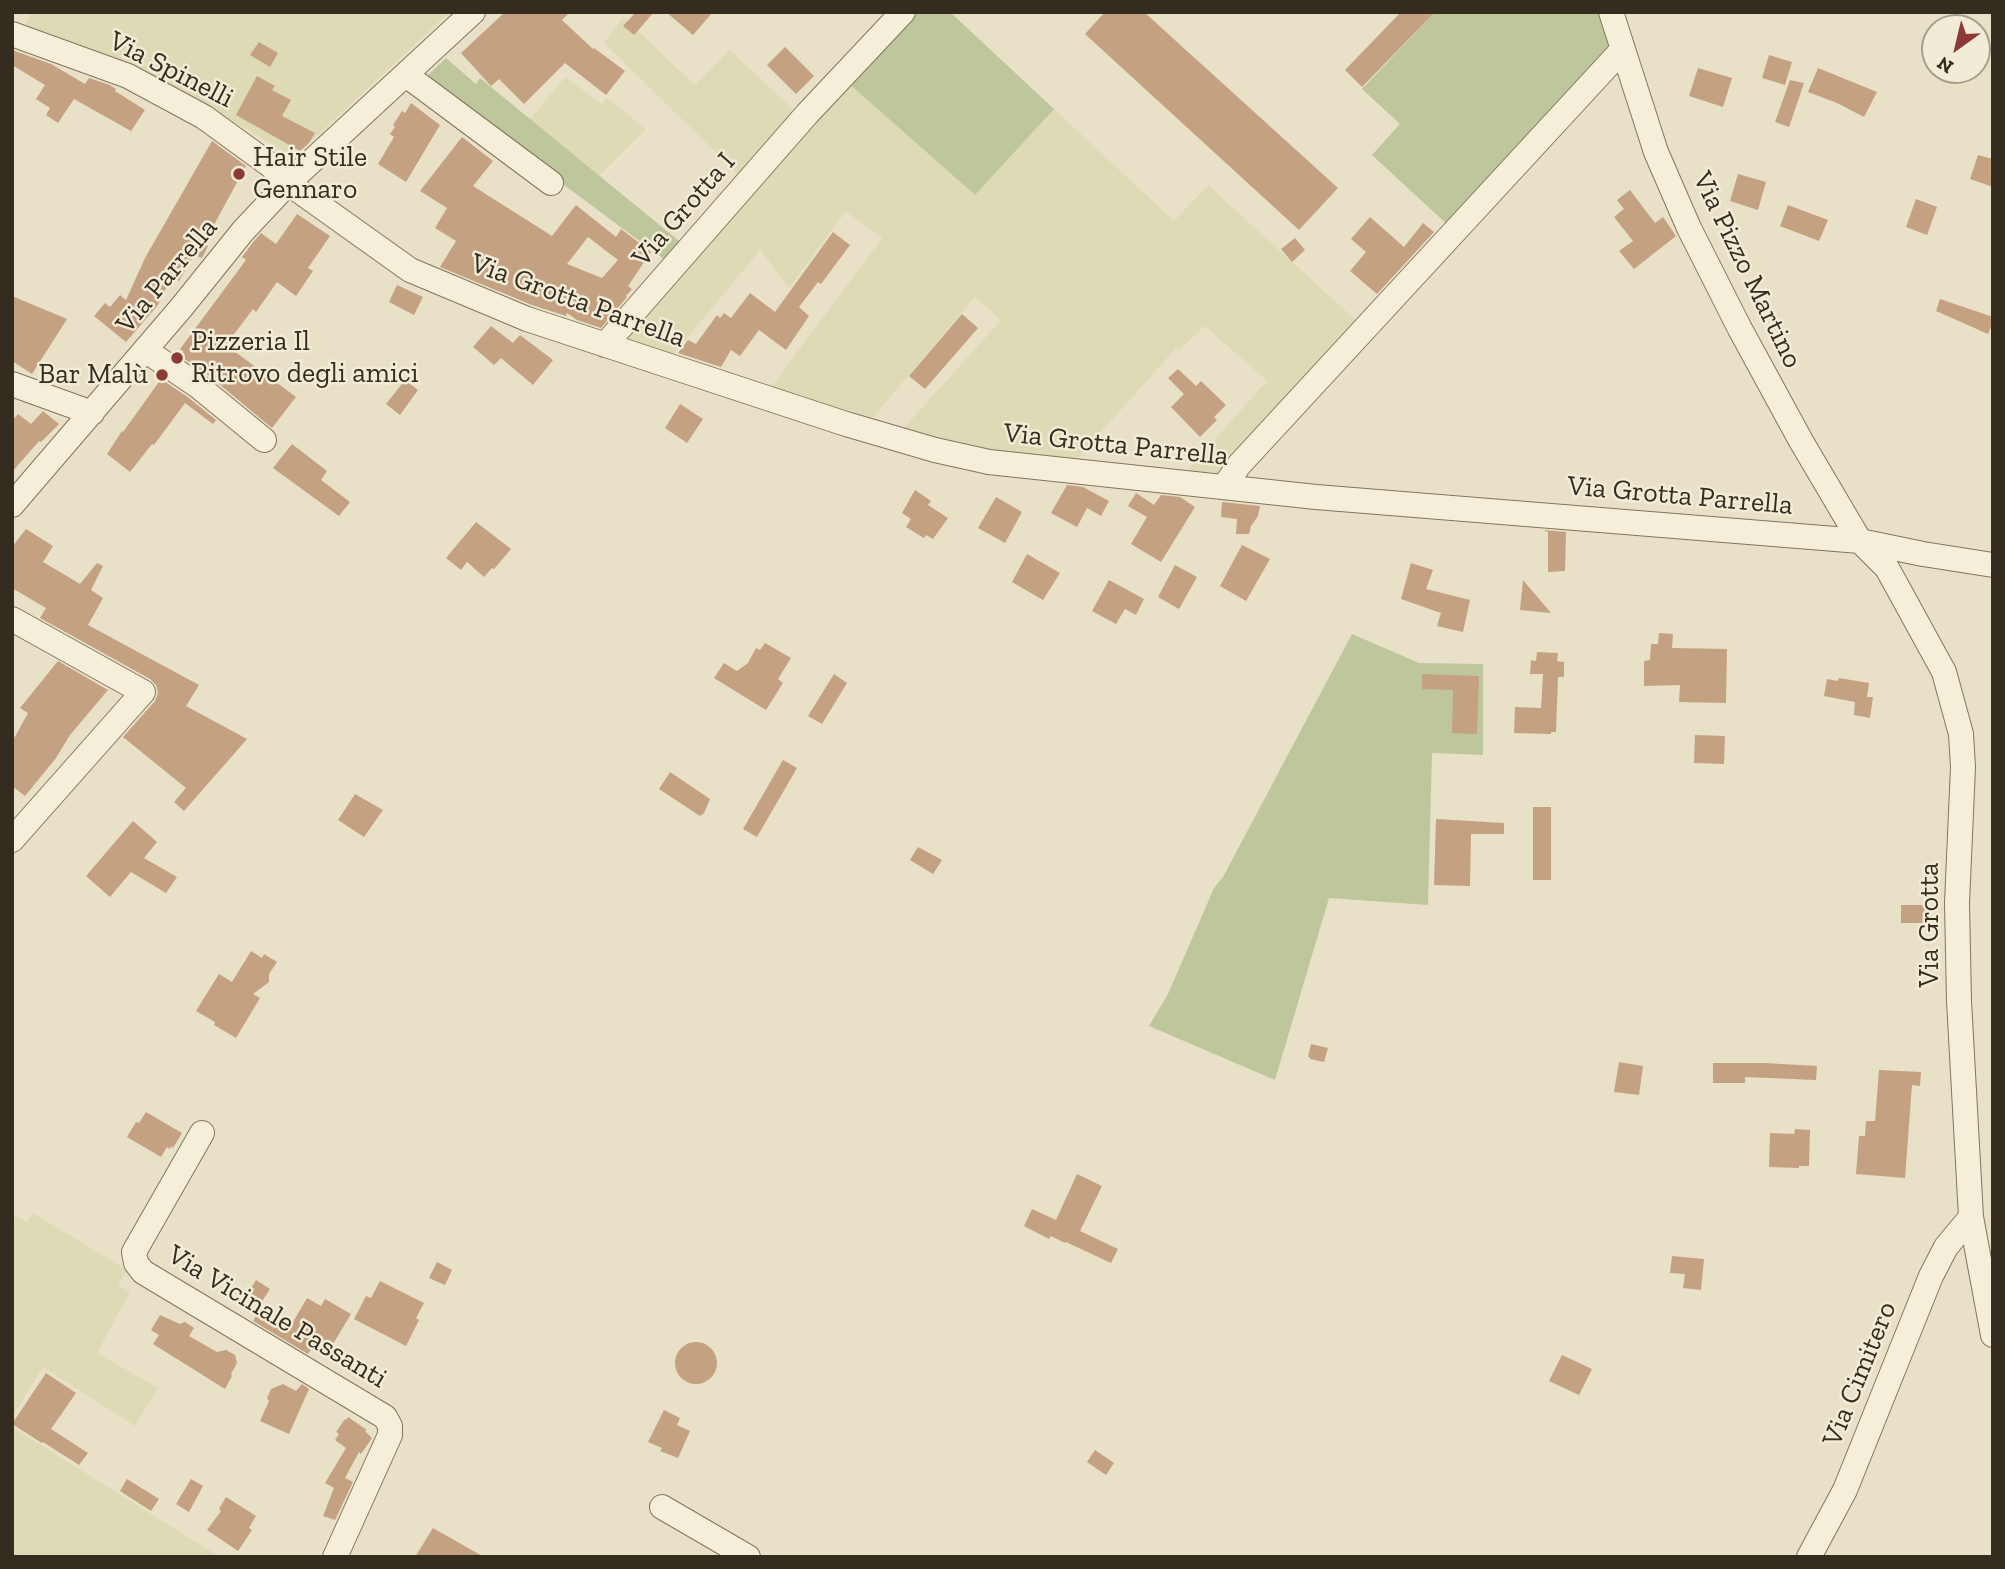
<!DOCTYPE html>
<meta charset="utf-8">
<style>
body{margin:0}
#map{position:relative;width:2005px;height:1569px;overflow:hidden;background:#e9e1c7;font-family:"Zilla Slab",serif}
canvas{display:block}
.frame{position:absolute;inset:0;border:14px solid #352c20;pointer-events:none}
.north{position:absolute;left:1921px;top:14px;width:70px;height:70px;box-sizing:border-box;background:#f2ebd5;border:2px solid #a69f8d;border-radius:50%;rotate:214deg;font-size:19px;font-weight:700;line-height:28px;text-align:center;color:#352c20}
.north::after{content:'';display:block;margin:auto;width:24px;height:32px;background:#8b3a35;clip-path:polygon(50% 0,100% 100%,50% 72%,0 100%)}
</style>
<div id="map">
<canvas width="2005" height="1569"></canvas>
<div class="frame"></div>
<div class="north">N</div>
</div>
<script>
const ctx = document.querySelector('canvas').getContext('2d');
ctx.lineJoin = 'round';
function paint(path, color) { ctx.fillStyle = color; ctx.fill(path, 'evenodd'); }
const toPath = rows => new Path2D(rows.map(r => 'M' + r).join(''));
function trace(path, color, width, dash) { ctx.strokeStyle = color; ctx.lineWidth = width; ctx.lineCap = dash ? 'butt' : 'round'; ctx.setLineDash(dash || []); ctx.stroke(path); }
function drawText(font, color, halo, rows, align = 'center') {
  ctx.font = font + ' "Zilla Slab",serif'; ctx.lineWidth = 5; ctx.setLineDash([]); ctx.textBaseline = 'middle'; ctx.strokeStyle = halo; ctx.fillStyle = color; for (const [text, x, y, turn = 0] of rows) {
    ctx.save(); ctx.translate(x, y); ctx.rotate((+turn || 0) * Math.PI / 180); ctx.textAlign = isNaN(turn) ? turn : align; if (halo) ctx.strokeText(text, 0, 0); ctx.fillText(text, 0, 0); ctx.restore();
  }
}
const farmland = toPath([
 [31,12,450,12,294,157,160,79,25,29],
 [623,17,695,85,730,50,798,114,742,178,604,43],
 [565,77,602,104,607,98,646,129,599,176,530,119],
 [847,82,975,195,1054,109,1174,221,1208,185,1361,325,1221,475,1184,474,1267,381,1205,326,1180,349,1176,348,1076,460,969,449,902,430,1001,320,975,297,870,421,767,393,882,238,846,211,789,288,760,250,668,361,615,342],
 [33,1213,127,1270,118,1285,130,1292,97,1353,158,1388,135,1426,43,1367,12,1417,12,1222,16,1216,27,1222],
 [12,1427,220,1557,12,1557]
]);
const green = toPath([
 [912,12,950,12,1054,109,975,195,847,82],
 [1435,12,1604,12,1613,48,1451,228,1372,155,1400,124,1362,89],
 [446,58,476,84,480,78,684,245,669,263,423,80],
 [1352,634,1419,663,1483,664,1483,755,1432,753,1428,905,1329,898,1275,1080,1149,1026,1168,994,1214,888,1223,877]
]);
const building = toPath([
 [505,12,570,12,562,20,593,49,594,48,625,71,606,95,565,63,524,104,499,79,491,86,461,53],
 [636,12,654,12,634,35,623,26],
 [666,12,713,12,693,35],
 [1105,12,1144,12,1338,188,1299,230,1085,34],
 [1401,12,1435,12,1362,87,1345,70],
 [259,42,278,53,270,67,250,55],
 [785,47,814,76,796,94,767,65],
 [12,50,51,64,85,84,89,78,110,85,116,89,115,91,145,110,131,131,74,99,58,123,46,115,50,108,36,99,45,85,12,65],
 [1769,55,1792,62,1785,85,1762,78],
 [1698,68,1732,78,1723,107,1689,96],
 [1818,68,1877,92,1864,117,1837,103,1808,92],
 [257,76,275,86,272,90,291,100,282,116,315,133,309,143,300,151,236,115],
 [1790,80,1804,83,1789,127,1775,122],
 [411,103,440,125,406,182,378,164,394,137,390,134,395,127,393,125,402,111,405,113],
 [462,137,493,161,473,186,552,236,576,205,616,237,621,229,651,252,628,286,632,289,626,296,627,297,601,328,577,320,567,313,566,316,532,305,440,267,456,241,435,228,447,208,420,191],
 [588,237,618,260,602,278,567,264],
 [212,141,246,166,204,243,208,246,202,258,194,255,179,281,175,279,173,284,169,282,158,305,126,342,94,316,105,303,110,307,120,295,126,300,145,258],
 [1978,155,1993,159,1993,187,1970,179],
 [1738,174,1766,182,1758,210,1730,201],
 [1630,190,1655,223,1663,217,1676,236,1634,269,1619,251,1633,241,1614,217,1624,209,1617,200],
 [1916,199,1937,207,1927,235,1906,227],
 [1788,205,1828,220,1819,241,1780,226],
 [297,214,330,236,308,268,313,271,296,296,277,282,256,312,253,309,226,345,296,397,272,428,207,374,180,356,184,352,180,349,246,260,242,257,254,241,261,233,276,244],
 [1370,217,1404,247,1423,223,1434,232,1377,294,1350,271,1366,252,1351,239],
 [833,232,850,245,821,284,818,282,799,307,809,316,786,350,759,330,740,356,731,350,721,367,678,353,688,340,696,344,717,315,720,318,724,313,731,318,750,293,775,312],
 [1295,238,1305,250,1292,262,1281,249],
 [397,285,423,297,414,315,389,302],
 [12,296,67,319,32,374,12,361],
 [1940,299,1993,317,1993,322,1988,334,1936,311],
 [962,314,978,328,925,389,909,376],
 [491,326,513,343,520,335,553,360,533,385,501,358,494,365,473,347],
 [1178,369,1196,386,1201,381,1226,405,1214,417,1217,420,1200,437,1171,407,1184,394,1168,378],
 [161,379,189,398,216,420,213,424,185,403,154,445,152,444,130,472,107,454,122,431,123,432],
 [405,380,418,390,400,415,386,404],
 [680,404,703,419,687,443,665,428],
 [43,411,59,424,41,442,39,441,12,472,12,421,18,414,31,424],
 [292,444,327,471,321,480,350,502,339,516,273,468],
 [1067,485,1083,487,1109,501,1101,516,1087,508,1077,527,1051,513],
 [915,490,931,501,928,505,948,518,933,539,926,535,924,538,906,527,911,519,902,513],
 [1136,493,1154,505,1161,495,1180,497,1195,507,1161,562,1131,544,1147,517,1128,506],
 [996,497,1022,512,1005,543,978,528],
 [1222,502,1260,506,1258,516,1251,526,1249,534,1236,534,1237,519,1221,517],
 [476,522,511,549,494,569,492,568,484,577,467,562,461,570,446,558],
 [26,529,53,546,43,562,80,584,97,563,103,566,91,590,103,598,88,625,199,685,186,706,247,739,184,811,174,802,186,788,123,737,155,701,158,693,156,685,150,679,40,618,46,608,12,588,12,547],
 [1543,530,1566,532,1565,571,1548,572,1548,532],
 [1242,545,1270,559,1246,601,1220,586],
 [1027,554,1060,573,1043,600,1012,582],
 [1411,563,1433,570,1426,589,1470,600,1463,632,1437,626,1441,613,1401,599],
 [1175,565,1197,577,1179,609,1158,597],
 [1109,580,1144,599,1136,615,1125,609,1116,624,1092,611],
 [1523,580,1551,613,1520,610],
 [1659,633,1673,634,1672,648,1727,649,1726,703,1679,702,1680,685,1644,686,1644,661,1650,660,1651,644,1658,644],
 [765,643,791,658,778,679,783,683,766,710,714,678,724,663,737,671,748,663,756,648,760,650],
 [1537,652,1558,653,1557,661,1564,662,1564,677,1558,677,1556,732,1551,732,1551,734,1514,733,1515,707,1541,708,1543,674,1530,674,1531,660,1536,661],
 [58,661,108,690,70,735,56,758,25,796,12,786,12,742,28,713,20,708],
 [834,674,847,683,822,724,808,716],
 [1422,674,1479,676,1477,734,1452,733,1453,690,1422,689],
 [1839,678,1869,683,1867,697,1873,697,1870,718,1854,715,1855,702,1824,696,1827,679,1838,681],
 [1695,735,1725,736,1724,764,1694,763],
 [783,760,797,768,757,837,743,829],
 [670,772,710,799,704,813,700,816,659,789],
 [355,794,383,810,364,837,338,820],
 [1533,807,1551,807,1551,880,1533,880],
 [1436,819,1504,823,1504,834,1471,834,1470,886,1434,885],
 [133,821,157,842,144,858,177,877,166,893,131,872,110,897,86,876],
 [918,847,942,860,933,874,910,860],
 [1901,905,1929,905,1929,923,1901,923],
 [251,951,262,958,264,954,277,962,269,974,269,982,253,994,260,998,236,1038,214,1025,215,1022,196,1011,219,974,232,982],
 [1311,1044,1328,1048,1324,1062,1310,1059,1310,1057,1308,1057],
 [1619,1062,1643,1066,1639,1095,1614,1092],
 [1713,1063,1764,1063,1817,1066,1816,1080,1745,1077,1745,1083,1713,1083],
 [1879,1070,1921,1072,1920,1086,1912,1085,1905,1178,1856,1174,1859,1136,1865,1136,1866,1121,1875,1121],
 [146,1112,182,1133,173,1148,171,1146,170,1149,167,1147,161,1157,127,1137,136,1122,139,1123],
 [1795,1129,1810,1130,1809,1166,1799,1166,1799,1168,1769,1167,1770,1133,1794,1134],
 [1077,1174,1102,1186,1080,1231,1118,1249,1111,1263,1066,1242,1065,1243,1051,1236,1049,1239,1024,1226,1032,1209,1056,1220],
 [1672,1256,1704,1259,1701,1290,1683,1288,1685,1274,1670,1273],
 [437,1262,452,1270,445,1285,429,1278],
 [256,1280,270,1289,261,1303,247,1295],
 [380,1281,424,1303,416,1318,419,1320,406,1346,354,1319,366,1296,371,1298],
 [307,1298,321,1306,325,1299,351,1314,330,1349,316,1342,308,1354,253,1321,259,1311,289,1329],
 [160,1315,180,1324,185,1322,194,1328,189,1336,217,1352,226,1350,235,1355,237,1363,231,1374,232,1376,225,1389,153,1344,159,1335,151,1330],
 '675 1363a21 21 0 1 1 42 0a21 21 0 1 1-42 0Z',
 [1562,1355,1592,1369,1579,1395,1549,1381],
 [46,1373,76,1393,51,1429,88,1453,79,1465,43,1442,42,1443,12,1424],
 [283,1384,296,1391,302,1384,309,1389,289,1434,260,1421,269,1401,267,1398,271,1389],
 [664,1410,680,1418,677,1425,690,1431,678,1458,660,1451,662,1448,648,1442],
 [348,1417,367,1430,365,1431,372,1438,361,1454,359,1452,345,1478,353,1482,335,1520,323,1516,334,1488,325,1483,346,1448,335,1440,339,1434,336,1432,345,1419,346,1420],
 [1095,1450,1114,1463,1106,1475,1087,1462],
 [127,1479,159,1499,151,1511,120,1491],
 [191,1479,203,1486,189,1512,176,1504],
 [226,1497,256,1516,249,1528,252,1530,238,1551,207,1530,221,1511,219,1509],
 [433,1528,484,1557,415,1557]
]);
const minor = toPath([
 [1611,12,1656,152,1689,228,1740,329,1801,441,1860,541,1887,568,1944,672,1961,734,1963,767,1957,903,1959,1001,1971,1217,1993,1335],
 [12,34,128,76,204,117,270,165,288,183,410,270,527,319,846,424,935,450,989,462,1316,497,1860,541,1923,554,1993,565],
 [406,75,551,183],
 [605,345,807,114,903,12],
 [145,350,198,386,264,440],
 [12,384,92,413],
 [1224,487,1239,465,1623,49],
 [12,505,181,308,243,231,288,183,473,12],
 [12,619,143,692,12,840],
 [202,1133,134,1252,136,1263,143,1272,385,1417,390,1426,390,1435,335,1557],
 [662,1507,748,1557],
 [1809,1557,1845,1490,1931,1276,1946,1247,1971,1217]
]);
const markers = [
 [239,174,7,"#8b3a35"],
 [177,358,7,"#8b3a35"],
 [162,375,7,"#8b3a35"]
];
const streetNames = [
 ["Via Spinelli",171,70,27],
 ["Via Grotta I",684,210,-49],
 ["Via Pizzo Martino",1747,270,64],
 ["Via Parrella",167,276,-50],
 ["Via Grotta Parrella",578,301,20],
 ["Via Grotta Parrella",1116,445,6],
 ["Via Grotta Parrella",1680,496,5],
 ["Via Grotta",1930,925,-90],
 ["Via Vicinale Passanti",277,1317,31],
 ["Via Cimitero",1860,1374,-68]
];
const poiNames = [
 ["Hair Stile",253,158],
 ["Gennaro",253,190],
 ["Pizzeria Il",191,342],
 ["Ritrovo degli amici",191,374],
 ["Bar Malù",148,375,"right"]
];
paint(farmland, '#dedab5');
paint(green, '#bec69c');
paint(building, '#c3a181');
trace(minor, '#83745e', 26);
trace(minor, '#f5efd9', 24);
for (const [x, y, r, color] of markers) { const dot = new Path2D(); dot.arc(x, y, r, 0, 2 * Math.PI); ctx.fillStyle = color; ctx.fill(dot); trace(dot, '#f2ebd5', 2.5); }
drawText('28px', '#352c20', '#f2ebd5', streetNames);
drawText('28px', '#352c20', '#f2ebd5', poiNames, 'left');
</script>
